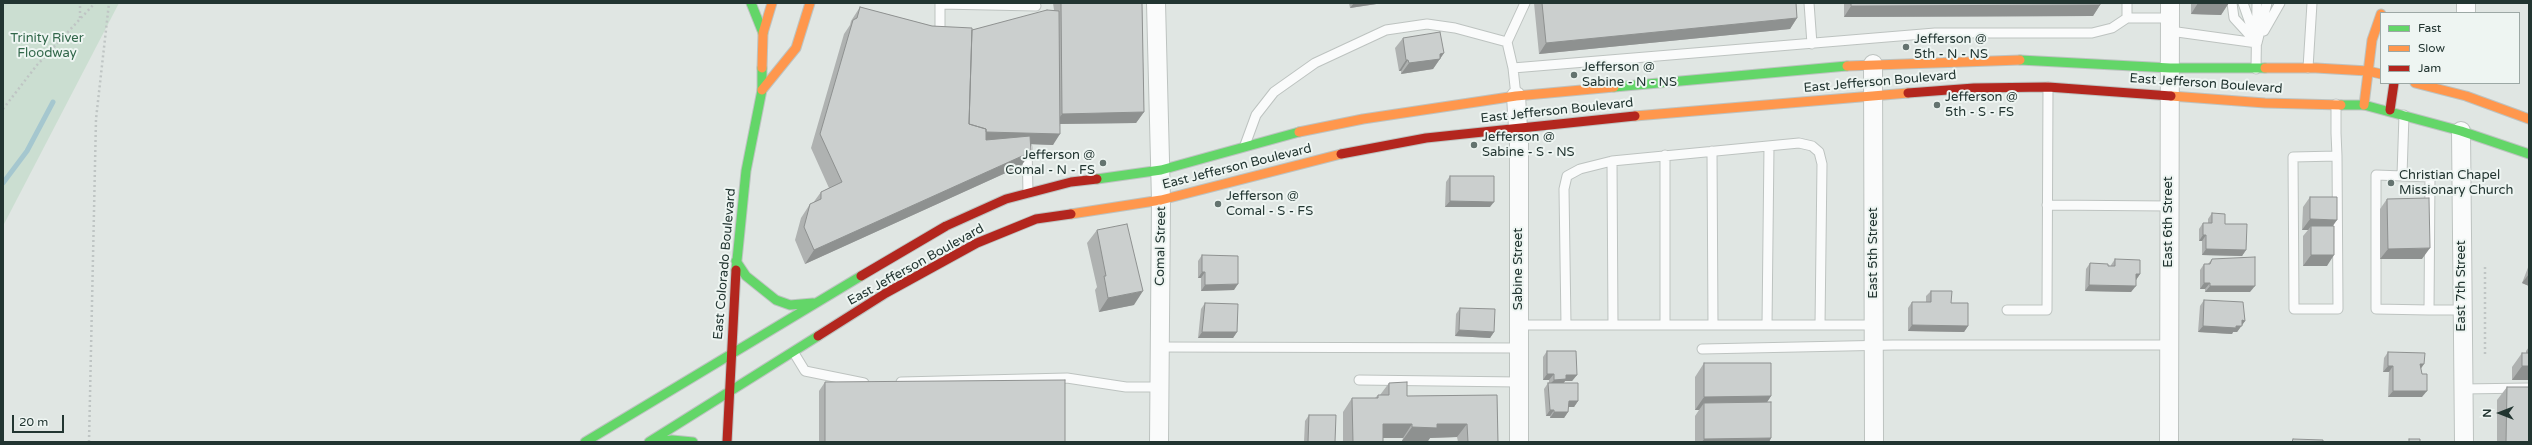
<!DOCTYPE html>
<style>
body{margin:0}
#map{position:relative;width:2532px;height:445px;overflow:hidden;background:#e0e6e3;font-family:"Varela Round",sans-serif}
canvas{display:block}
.frame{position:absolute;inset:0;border:4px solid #223531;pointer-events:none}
.legend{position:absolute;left:2380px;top:12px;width:140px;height:72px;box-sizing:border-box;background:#eef5f2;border:1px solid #9ca8a5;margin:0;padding:5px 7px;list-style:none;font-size:12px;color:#223531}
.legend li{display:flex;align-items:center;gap:8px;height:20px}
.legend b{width:20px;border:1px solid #9ca8a5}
.north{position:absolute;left:2480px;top:393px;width:40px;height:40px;-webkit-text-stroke:3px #eef5f2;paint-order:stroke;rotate:270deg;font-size:11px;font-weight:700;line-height:16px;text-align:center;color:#223531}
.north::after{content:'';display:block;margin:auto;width:14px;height:18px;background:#223531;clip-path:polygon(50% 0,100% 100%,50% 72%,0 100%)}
.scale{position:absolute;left:12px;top:415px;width:52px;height:18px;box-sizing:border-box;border:2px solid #223531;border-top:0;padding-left:5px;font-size:12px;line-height:14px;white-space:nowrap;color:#223531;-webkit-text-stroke:3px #eef5f2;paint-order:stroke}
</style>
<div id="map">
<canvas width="2532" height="445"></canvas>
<div class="frame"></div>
<ul class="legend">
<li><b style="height:5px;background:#63d668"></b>Fast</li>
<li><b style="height:5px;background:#ff974d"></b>Slow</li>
<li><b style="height:5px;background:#b3261e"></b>Jam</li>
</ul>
<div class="north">N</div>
<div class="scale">20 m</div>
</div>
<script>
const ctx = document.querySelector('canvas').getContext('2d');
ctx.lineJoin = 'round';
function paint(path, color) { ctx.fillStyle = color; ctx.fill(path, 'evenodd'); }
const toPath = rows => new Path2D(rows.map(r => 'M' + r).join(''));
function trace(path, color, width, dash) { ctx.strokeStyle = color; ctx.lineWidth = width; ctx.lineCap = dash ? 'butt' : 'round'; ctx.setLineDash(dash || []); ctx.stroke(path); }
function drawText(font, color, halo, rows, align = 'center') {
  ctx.font = font + ' "Varela Round",sans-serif'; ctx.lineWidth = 4; ctx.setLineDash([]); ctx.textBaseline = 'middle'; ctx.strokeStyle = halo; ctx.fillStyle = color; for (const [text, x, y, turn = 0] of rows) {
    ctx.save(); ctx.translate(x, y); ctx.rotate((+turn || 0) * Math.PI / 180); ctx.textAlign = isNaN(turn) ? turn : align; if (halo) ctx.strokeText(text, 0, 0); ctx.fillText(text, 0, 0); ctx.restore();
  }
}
const green = toPath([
 [3,3,119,3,3,226]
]);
const stream = toPath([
 [3,183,27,151,53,102]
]);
const path = toPath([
 [80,18,80,3],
 [3,109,37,65,95,3],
 [2485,267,2485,354],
 [89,442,96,119,109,3]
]);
const lane = toPath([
 [1809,3,1812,44],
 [2127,3,2127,18,2170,18],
 [2232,3,2234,18,2256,42],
 [2243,3,2257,43,2267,3],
 [940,4,1036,6],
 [940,29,940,3],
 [2170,31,2257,43],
 [2264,31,2280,3],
 [1507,42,1525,3],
 [1513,68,1935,33,2092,33,2112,28,2127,18],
 [2308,68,2312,3],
 [2256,69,2257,3],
 [2336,104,2336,133,2337,156,2338,309,2294,309,2293,157,2337,156],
 [1245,145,1256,115,1274,92,1315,63,1386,30,1427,24,1455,28,1507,42,1513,68,1516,96],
 [1027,147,1028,193],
 [1712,151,1713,325],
 [1665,155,1665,325],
 [1612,161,1613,325],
 [2402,175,2404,115],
 [2047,205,2169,206],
 [2007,310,2047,310,2048,87],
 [2429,310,2430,177,2376,175,2376,309,2429,310,2463,310],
 [1519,325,1874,325],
 [1566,325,1564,189,1567,176,1580,169,1612,161,1799,143,1812,146,1819,152,1822,164,1820,325],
 [1767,325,1769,146],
 [1160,347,1519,348],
 [1702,349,1893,345,2170,345],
 [794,353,805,371,864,383],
 [1359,380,1519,382],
 [901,382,1067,378,1126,387,1159,387],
 [2463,389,2529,388]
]);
const street = toPath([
 [1156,3,1161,200,1159,442],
 [2466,13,2466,3],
 [1873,64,1874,442],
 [1516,96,1519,144,1519,442],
 [2461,131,2464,442],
 [2169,442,2170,3]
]);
const fast = toPath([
 [751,3,763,33],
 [2020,60,2170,68,2265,68],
 [1614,87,1847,66],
 [2341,105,2364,105,2461,131,2529,154],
 [1097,179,1161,170,1299,132],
 [736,261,746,276,776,300,790,305,813,303],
 [736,270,746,171,762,90,762,68],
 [585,442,861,276],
 [649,442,818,336],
 [657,442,672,440,693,442]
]);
const slow = toPath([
 [1847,66,2020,60],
 [762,68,763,33,772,3],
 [2265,68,2316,68,2368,71,2381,74],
 [2415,83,2466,96,2529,119],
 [762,90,796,48,810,3],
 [2171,96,2265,103,2341,105],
 [2364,105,2372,40,2381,14],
 [1635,116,1908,93],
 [1299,132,1363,119,1516,96,1614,87],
 [1071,214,1161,200,1341,154]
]);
const jam = toPath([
 [1908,93,1974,88,2048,87,2171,96],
 [2390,110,2394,83],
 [1341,154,1426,138,1635,116],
 [861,276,946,226,1006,199,1071,182,1097,179],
 [818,336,886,293,977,243,1036,219,1071,214],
 [727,442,736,270]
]);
const wall = toPath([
 [1053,3,1142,3,1144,112,1136,123,1060,124,1053,145,1030,144,1031,152,1021,166,805,264,795,240,801,218,810,204,813,203,821,192,829,188,811,148,844,34,850,25,851,21,860,7,932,26,972,30,1054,10],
 [1349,3,1383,3,1350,8],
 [1534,3,1796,3,1797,18,1790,29,1539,54],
 [1844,3,2100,3,2100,5,2093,16,1844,17],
 [2191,3,2229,3,2221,15,2191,14],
 [1403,38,1444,53,1433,69,1401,74,1401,71,1399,71,1395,48],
 [1450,176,1490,207,1445,207,1446,182],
 [2310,197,2332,226,2327,266,2303,266,2303,236,2308,230,2302,230,2303,207],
 [2387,199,2422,259,2380,259,2380,209],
 [2212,213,2225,224,2246,250,2242,256,2202,255,2202,241,2199,241,2199,229,2203,223,2208,223,2208,219],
 [1097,230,1134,305,1099,312,1095,290,1097,287,1087,243],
 [1202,255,1234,290,1201,291,1201,278,1198,278,1198,261],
 [2115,259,2140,274,2136,280,2131,292,2085,291,2086,269,2090,263,2111,266,2111,265],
 [2212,259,2250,292,2205,292,2205,289,2200,289,2200,270,2204,264,2208,264],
 [2529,265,2529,286,2522,283],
 [1931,291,1951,303,1968,326,1964,332,1908,331,1908,308,1912,302,1926,302,1926,296],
 [2204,300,2245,321,2237,332,2233,332,2232,334,2198,332,2200,306],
 [1205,303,1237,332,1233,338,1198,338,1201,309],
 [1460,308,1494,332,1490,338,1455,336,1456,314],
 [2529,347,2529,380,2512,380,2512,367,2522,353,2526,353,2526,351],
 [1547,351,1577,375,1572,381,1565,381,1564,383,1578,401,1574,407,1568,407,1568,412,1564,418,1550,418,1550,416,1546,416,1544,389,1548,383,1549,383,1549,380,1543,380,1543,357],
 [2388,352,2421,368,2422,397,2388,397,2389,372,2383,372,2384,358],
 [1704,363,1771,396,1767,402,1771,438,1769,442,1695,442,1695,416,1699,410,1695,410,1695,377],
 [825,382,1065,442,819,442,819,391],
 [1389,383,1407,396,1497,395,1498,442,1458,442,1457,437,1430,438,1428,441,1402,441,1403,438,1383,438,1383,442,1343,442,1343,412,1352,398,1375,398,1378,395,1380,395],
 [2507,387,2529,442,2497,442,2497,400],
 [1309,415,1335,442,1304,442,1305,421]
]);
const shadedWall = toPath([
 [1354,3,1383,3,1350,8],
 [2198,3,2228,4,2221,15,2191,14],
 [2242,3,2293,3,2293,4],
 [2100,5,2093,16,1844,17,1851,6],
 [1797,18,1790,29,1539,54,1546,43],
 [1444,53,1433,69,1401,74,1409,63,1440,54],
 [1406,60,1408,60,1401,71,1399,71],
 [1144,112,1136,123,1055,124,1062,114],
 [984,132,1060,134,1053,145,977,142],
 [1031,152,1021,166,805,264,814,250],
 [1450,201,1494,202,1490,207,1445,207],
 [2310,219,2337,220,2330,230,2311,226,2308,230,2302,230],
 [2203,235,2206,235,2202,241,2199,241],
 [2430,248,2422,259,2380,259,2388,249],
 [2206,249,2246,250,2242,256,2202,255],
 [2311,255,2334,255,2327,266,2303,266],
 [1202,272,1205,272,1201,278,1198,278],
 [2136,274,2140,274,2136,280],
 [2529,274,2529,286,2522,283],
 [2204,283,2210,283,2205,289,2200,289],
 [1238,284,1234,290,1201,291,1205,285],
 [2089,285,2136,286,2131,292,2085,291],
 [2210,286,2255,286,2250,292,2205,292],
 [1143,291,1134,305,1099,312,1108,298],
 [2242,320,2245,321,2237,332,2233,332,2232,334,2198,332,2203,326,2236,326],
 [1912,325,1968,326,1964,332,1908,331],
 [1459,330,1494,332,1490,338,1455,336],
 [1202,332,1237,332,1233,338,1198,338],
 [2420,364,2424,364,2420,370],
 [2388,366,2393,366,2389,372,2383,372],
 [2522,366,2529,366,2529,380,2512,380],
 [1547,374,1554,374,1549,380,1543,380],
 [1566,375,1577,375,1572,381,1565,381,1562,385,1549,385,1554,380],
 [2393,391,2427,391,2422,397,2388,397],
 [1771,396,1762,410,1704,403,1699,410,1695,410,1704,397],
 [1569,401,1578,401,1574,407,1564,407],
 [1550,410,1554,410,1550,416,1546,416],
 [1554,412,1568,412,1564,418,1550,418],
 [1383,424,1412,424,1403,438,1374,438],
 [1437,424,1467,424,1457,437,1430,438,1428,441,1402,441,1412,427],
 [1771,438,1769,442,1702,442,1704,439]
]);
const building = toPath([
 [1061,3,1142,3,1144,112,1062,114,1061,3],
 [1542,3,1796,3,1797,18,1546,43,1542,3],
 [1851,3,2100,3,2100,5,1851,6,1851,3],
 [2198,3,2229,3,2228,4,2198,3],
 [860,7,932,26,972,28,969,124,986,129,986,140,1030,136,1031,152,814,250,804,227,810,204,821,199,821,192,842,182,820,134,853,20,857,18,860,7],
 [1047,10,1059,11,1060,134,986,132,986,129,969,124,972,30,1047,10],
 [1440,32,1444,53,1440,54,1440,59,1409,63,1408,60,1406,60,1403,38,1440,32],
 [1450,176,1494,176,1494,202,1450,201,1450,176],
 [2310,197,2337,197,2337,220,2310,219,2310,197],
 [2429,198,2430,248,2388,249,2387,199,2429,198],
 [2212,213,2225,214,2225,224,2247,224,2246,250,2206,249,2206,235,2203,235,2203,223,2212,223,2212,213],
 [1127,224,1143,291,1108,298,1104,276,1106,276,1097,230,1127,224],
 [2311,226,2334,226,2334,255,2311,255,2311,226],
 [1202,255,1238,256,1238,284,1205,285,1205,272,1202,272,1202,255],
 [2255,257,2255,286,2210,286,2210,283,2204,283,2204,264,2210,264,2212,259,2255,257],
 [2115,259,2140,260,2140,274,2136,274,2136,286,2089,285,2090,263,2108,264,2108,266,2115,266,2115,259],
 [1931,291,1952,291,1951,303,1968,303,1968,326,1912,325,1912,302,1931,302,1931,291],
 [2204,300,2243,302,2245,321,2242,320,2242,326,2236,326,2236,328,2203,326,2204,300],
 [1205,303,1238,304,1237,332,1202,332,1205,303],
 [1460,308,1495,309,1494,332,1459,330,1460,308],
 [1547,351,1576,351,1577,375,1566,375,1566,379,1554,380,1554,374,1547,374,1547,351],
 [2388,352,2425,353,2424,364,2420,364,2422,374,2427,374,2427,391,2393,391,2393,366,2388,366,2388,352],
 [2522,353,2529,353,2529,366,2522,366,2522,353],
 [1704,363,1771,363,1771,396,1704,397,1704,363],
 [1065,380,1065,442,825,442,825,382,1065,380],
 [1407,382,1407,396,1497,395,1498,442,1468,442,1467,424,1437,424,1437,428,1412,427,1412,424,1383,424,1383,442,1353,442,1352,398,1378,398,1378,395,1389,395,1389,383,1407,382],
 [1548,383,1578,383,1578,401,1569,401,1568,412,1554,412,1554,410,1550,410,1548,383],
 [2507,387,2529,387,2529,442,2506,442,2507,387],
 [1771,402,1771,438,1704,439,1704,403,1771,402],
 [1309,415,1336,415,1335,442,1308,442,1309,415],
 [2293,439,2323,440,2323,442,2292,442,2293,439],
 [2409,439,2420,439,2420,442,2409,442,2409,439]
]);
const markers = [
 [1906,47,4,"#64736f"],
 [1574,75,4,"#64736f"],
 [1937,105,4,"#64736f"],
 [1474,145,4,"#64736f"],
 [1103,163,4,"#64736f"],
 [2391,183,4,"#64736f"],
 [1218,204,4,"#64736f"]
];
const parkNames = [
 ["Trinity River",47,39],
 ["Floodway",47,54]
];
const poiNames = [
 ["Jefferson @",1914,40],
 ["5th - N - NS",1914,55],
 ["Jefferson @",1582,68],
 ["Sabine - N - NS",1582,83],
 ["Jefferson @",1945,98],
 ["5th - S - FS",1945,113],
 ["Jefferson @",1482,138],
 ["Sabine - S - NS",1482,153],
 ["Jefferson @",1095,156,"right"],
 ["Comal - N - FS",1095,171,"right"],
 ["Christian Chapel",2399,176],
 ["Missionary Church",2399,191],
 ["Jefferson @",1226,197],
 ["Comal - S - FS",1226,212]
];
const streetNames = [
 ["East Jefferson Boulevard",1880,82,-5],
 ["East Jefferson Boulevard",2206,84,4],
 ["East Jefferson Boulevard",1557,111,-6],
 ["East Jefferson Boulevard",1237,167,-14],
 ["East 6th Street",2169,222,-90],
 ["Comal Street",1161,246,-89],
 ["East 5th Street",1874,253,-90],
 ["East Colorado Boulevard",725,264,-85],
 ["East Jefferson Boulevard",916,265,-29],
 ["Sabine Street",1519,269,-90],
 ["East 7th Street",2462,286,-90]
];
paint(green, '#cbded1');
trace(stream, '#a5c7cf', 5);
trace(lane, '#bdc3c0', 11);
trace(street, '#bdc3c0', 20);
trace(fast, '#bdc3c1', 11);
trace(slow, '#bdc3c1', 11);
trace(jam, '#bdc3c1', 11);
trace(path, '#bfc5c4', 2.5, [2, 3]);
trace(lane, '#fafbfb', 9);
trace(street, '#fafbfb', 18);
trace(fast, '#63d668', 9);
trace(slow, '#ff974d', 9);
trace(jam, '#b3261e', 9);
paint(wall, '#afb2b1');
paint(shadedWall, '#8e9190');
paint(building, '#cbcfce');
trace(building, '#8e9190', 1);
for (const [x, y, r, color] of markers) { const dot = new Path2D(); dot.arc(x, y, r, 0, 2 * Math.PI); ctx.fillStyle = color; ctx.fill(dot); trace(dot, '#eef5f2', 1.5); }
drawText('13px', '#31674a', '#eef5f2', parkNames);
drawText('13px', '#223531', '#eef5f2', poiNames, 'left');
drawText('13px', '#223531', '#eef5f2', streetNames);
</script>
